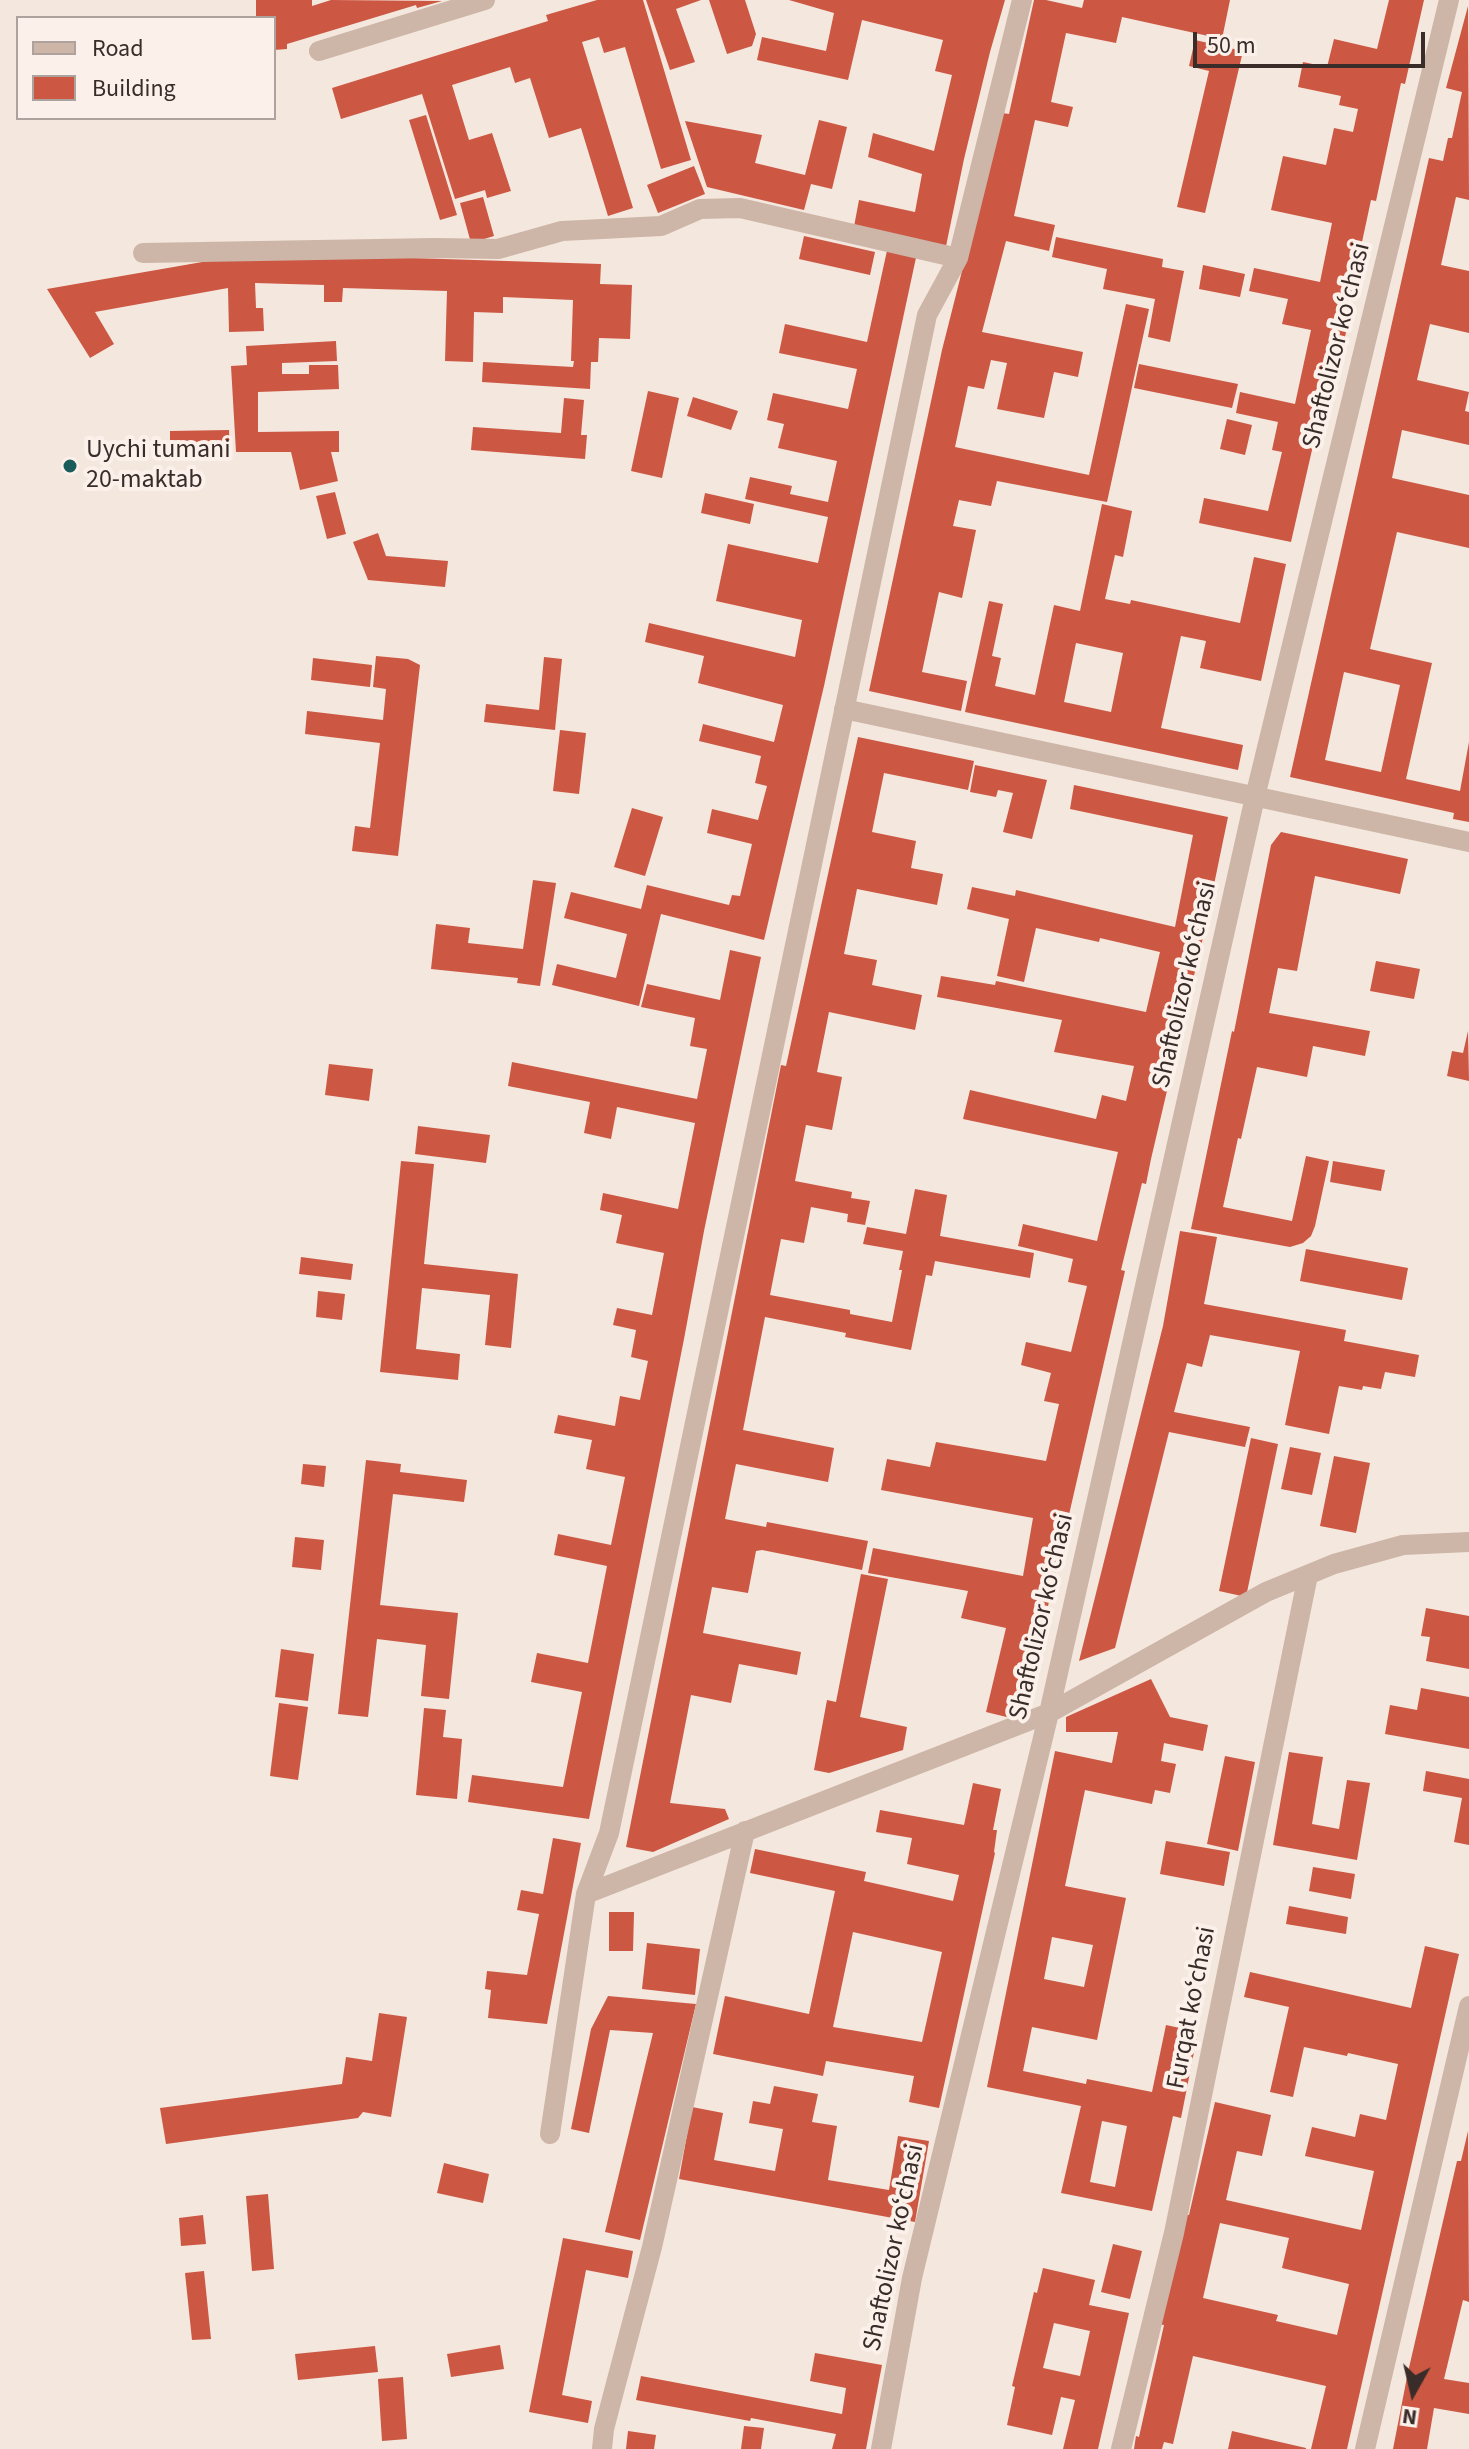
<!DOCTYPE html>
<meta charset="utf-8">
<style>
body{margin:0}
#map{position:relative;width:1469px;height:2449px;overflow:hidden;background:#f4e7dd;font-family:"Source Sans 3",sans-serif}
canvas{display:block}
.legend{position:absolute;left:16px;top:16px;width:260px;height:104px;box-sizing:border-box;background:#fbf1ea;border:2px solid #ada29d;margin:0;padding:10px 14px;list-style:none;font-size:24px;color:#392c29}
.legend li{display:flex;align-items:center;gap:16px;height:40px}
.legend b{width:40px;border:2px solid #ada29d}
.north{position:absolute;left:1373px;top:2353px;width:80px;height:80px;-webkit-text-stroke:6px #fbf1ea;paint-order:stroke;rotate:188deg;font-size:22px;font-weight:700;line-height:32px;text-align:center;color:#392c29}
.north::after{content:'';display:block;margin:auto;width:28px;height:36px;background:#392c29;clip-path:polygon(50% 0,100% 100%,50% 72%,0 100%)}
.scale{position:absolute;left:1193px;top:32px;width:232px;height:36px;box-sizing:border-box;border:4px solid #392c29;border-top:0;padding-left:10px;font-size:24px;line-height:28px;white-space:nowrap;color:#392c29;-webkit-text-stroke:6px #fbf1ea;paint-order:stroke}
</style>
<div id="map">
<canvas width="1469" height="2449"></canvas>
<ul class="legend">
<li><b style="height:10px;background:#cdb5a8"></b>Road</li>
<li><b style="height:22px;background:#cc5743"></b>Building</li>
</ul>
<div class="north">N</div>
<div class="scale">50 m</div>
</div>
<script>
const ctx = document.querySelector('canvas').getContext('2d');
ctx.lineJoin = 'round';
function paint(path, color) { ctx.fillStyle = color; ctx.fill(path, 'evenodd'); }
const toPath = rows => new Path2D(rows.map(r => 'M' + r).join(''));
function trace(path, color, width, dash) { ctx.strokeStyle = color; ctx.lineWidth = width; ctx.lineCap = dash ? 'butt' : 'round'; ctx.setLineDash(dash || []); ctx.stroke(path); }
function drawText(font, color, halo, rows, align = 'center') {
  ctx.font = font + ' "Source Sans 3",sans-serif'; ctx.lineWidth = 8; ctx.setLineDash([]); ctx.textBaseline = 'middle'; ctx.strokeStyle = halo; ctx.fillStyle = color; for (const [text, x, y, turn = 0] of rows) {
    ctx.save(); ctx.translate(x, y); ctx.rotate((+turn || 0) * Math.PI / 180); ctx.textAlign = isNaN(turn) ? turn : align; if (halo) ctx.strokeText(text, 0, 0); ctx.fillText(text, 0, 0); ctx.restore();
  }
}
const building = toPath([
 [256,0,312,0,312,6,331,0,442,1,417,8,416,5,287,44,287,49,274,50,274,18,256,18],
 [597,0,643,0,691,160,661,169,625,47,604,53,599,37,582,42,633,208,608,216,581,128,549,138,530,78,515,83,510,67,452,85,469,140,492,133,511,191,487,198,485,190,455,199,422,94,341,119,332,88,548,21,546,15],
 [646,0,701,0,676,9,695,62,670,70],
 [709,0,745,0,756,34,752,46,727,54],
 [789,0,1005,0,990,52,964,159,945,251,853,232,859,200,915,212,922,174,868,157,873,133,934,151,952,75,935,71,943,40,862,20,848,80,757,60,762,37,826,51,834,13],
 [1034,0,1046,0,1082,8,1084,0,1230,0,1222,39,1122,17,1116,43,1066,33,1051,102,1073,107,1068,127,1035,120,1014,216,1055,225,1049,251,1006,241,982,332,1083,352,1078,377,1054,372,1044,418,997,409,1007,363,991,360,984,389,968,386,955,447,1089,475,1126,304,1149,309,1107,502,997,481,991,506,959,500,953,526,976,530,962,598,939,592,922,672,967,681,961,711,869,691,942,350,1002,113,1009,114],
 [1389,0,1424,0,1405,84,1401,83,1376,201,1371,200,1347,312,1350,313,1345,337,1338,336,1291,542,1199,523,1204,498,1268,511,1282,452,1272,450,1278,422,1236,413,1240,392,1295,404,1311,330,1282,324,1288,299,1249,291,1254,268,1320,282,1332,223,1271,210,1283,156,1326,165,1334,128,1353,132,1358,109,1339,105,1341,96,1298,87,1303,62,1327,67,1334,39,1377,49],
 [1468,6,1469,200,1456,197,1441,265,1469,271,1469,333,1430,324,1417,380,1469,392,1465,411,1469,412,1469,445,1402,430,1392,478,1469,495,1469,548,1397,532,1370,649,1432,663,1406,779,1460,791,1469,742,1469,822,1453,819,1454,813,1290,777,1429,158,1443,161,1448,138,1452,138,1462,92,1446,88],
 [1344,672,1400,685,1381,772,1325,760],
 [1195,40,1243,51,1205,213,1177,207,1209,71,1189,66],
 [426,115,457,215,440,220,409,120],
 [819,120,847,127,832,189,811,184,804,210,707,187,685,121,762,135,755,163,805,175],
 [694,166,705,194,658,213,647,185],
 [483,197,494,236,471,243,460,203],
 [804,236,875,252,870,275,799,259],
 [1056,237,1163,259,1162,267,1184,271,1170,342,1148,337,1155,299,1103,289,1107,269,1052,257],
 [888,246,917,253,824,686,764,940,661,914,639,1006,552,985,557,964,616,978,627,934,564,918,571,892,641,909,647,885,729,905,732,895,740,896,752,844,707,833,712,809,758,820,767,786,755,783,761,756,699,741,703,724,774,742,783,705,698,683,704,656,645,642,649,623,795,657,802,620,716,601,728,544,818,563,828,517,745,499,750,477,792,486,790,494,828,502,837,461,778,448,784,424,767,420,773,393,848,409,857,369,779,353,785,324,867,342],
 [254,253,601,264,600,284,632,285,630,339,599,338,598,362,591,362,590,389,482,382,483,362,573,367,574,361,571,361,573,300,503,297,503,313,474,312,473,362,445,361,447,291,343,288,342,302,324,302,324,285,255,283,256,308,263,308,264,331,229,332,228,288,95,312,114,344,90,358,47,289],
 [1203,265,1245,274,1240,297,1199,289],
 [336,341,337,361,282,363,282,374,309,374,309,365,338,365,339,389,258,392,258,432,339,431,339,452,331,452,338,481,300,490,291,452,236,452,231,366,247,365,246,346],
 [1139,364,1238,384,1232,408,1134,388],
 [648,391,679,398,662,478,631,471],
 [693,397,738,411,731,430,687,416],
 [564,398,584,400,581,435,587,435,585,459,471,450,473,427,561,433],
 [1227,419,1252,425,1245,455,1220,449],
 [229,430,230,458,170,459,170,431],
 [335,492,346,534,327,539,316,496],
 [705,493,754,504,750,524,701,513],
 [1102,504,1132,511,1123,557,1115,555,1105,599,1130,604,1131,600,1240,623,1254,557,1286,564,1261,681,1200,668,1206,641,1181,636,1161,728,1243,745,1238,770,965,712,989,601,1003,604,992,656,1001,658,995,686,1035,695,1054,605,1080,611],
 [1076,643,1123,653,1111,712,1064,702],
 [378,533,386,556,448,561,445,587,368,580,353,542],
 [376,656,408,659,420,665,398,856,352,851,355,826,370,828,380,743,305,734,307,711,383,720,386,689,373,687],
 [544,657,562,659,555,730,484,722,486,704,539,710],
 [313,658,372,665,370,687,311,680],
 [560,730,586,733,579,794,553,791],
 [858,737,974,761,968,790,884,773,872,832,916,841,911,868,943,874,937,905,857,889,844,954,877,960,872,985,922,995,915,1030,829,1012,817,1072,842,1077,832,1130,806,1125,795,1181,852,1192,851,1198,870,1201,865,1225,847,1222,848,1214,811,1207,804,1243,781,1239,770,1295,850,1310,850,1314,892,1322,902,1270,899,1270,903,1251,863,1244,867,1227,906,1234,915,1189,947,1195,940,1236,1034,1253,1030,1278,935,1261,932,1276,926,1275,911,1350,845,1337,846,1333,765,1317,743,1430,834,1448,828,1482,736,1464,725,1519,766,1527,767,1522,868,1541,862,1570,762,1550,756,1551,748,1593,712,1587,703,1633,801,1652,797,1675,739,1664,731,1703,691,1695,670,1803,725,1809,729,1819,653,1852,626,1847,781,1065,786,1066],
 [975,765,1047,780,1032,839,1003,832,1013,793,998,790,996,797,970,792],
 [1074,785,1228,817,1204,933,1151,1159,1146,1184,1142,1183,1121,1270,1125,1271,1048,1606,1043,1605,1015,1719,986,1712,1006,1628,961,1618,968,1591,868,1573,873,1548,1023,1576,1033,1518,881,1490,887,1459,930,1467,936,1442,1046,1461,1059,1404,1044,1401,1051,1373,1021,1365,1026,1342,1071,1352,1087,1286,1068,1282,1073,1259,1018,1246,1023,1224,1097,1241,1118,1152,963,1119,970,1090,1096,1119,1102,1095,1126,1101,1134,1066,1054,1052,1062,1020,937,997,941,976,995,985,996,981,1146,1012,1160,952,1100,938,1099,942,1036,928,1024,982,997,976,1009,919,967,909,972,887,1015,896,1016,890,1175,927,1193,835,1070,809],
 [632,808,663,817,645,876,614,867],
 [1281,832,1408,859,1400,894,1315,876,1297,971,1278,968,1269,1013,1370,1031,1365,1056,1313,1046,1307,1077,1257,1067,1241,1139,1238,1138,1223,1207,1292,1221,1306,1156,1329,1161,1315,1226,1311,1236,1303,1243,1290,1247,1191,1229,1232,1031,1234,1032,1271,845],
 [533,880,556,883,540,986,517,983,518,978,431,969,436,924,470,928,468,943,523,949],
 [730,950,761,957,704,1231,684,1339,589,1819,468,1802,472,1775,563,1787,582,1692,531,1682,537,1653,588,1663,607,1566,554,1555,558,1534,611,1545,625,1477,586,1469,592,1440,554,1433,558,1415,615,1426,620,1396,640,1400,648,1361,631,1357,636,1330,613,1325,617,1308,652,1315,664,1253,616,1243,622,1215,600,1210,603,1193,678,1209,695,1123,617,1107,611,1139,584,1133,590,1102,508,1086,512,1062,697,1099,707,1049,690,1046,695,1018,641,1007,647,984,720,1000],
 [1376,961,1420,969,1414,999,1370,991],
 [1468,1031,1469,1081,1447,1076,1452,1051,1463,1053],
 [329,1064,373,1069,369,1101,325,1095],
 [418,1126,490,1135,486,1163,415,1154],
 [401,1161,434,1164,424,1264,518,1274,511,1348,485,1345,490,1295,422,1288,416,1349,460,1354,458,1380,380,1372],
 [1333,1161,1385,1170,1381,1191,1330,1182],
 [1180,1231,1217,1237,1204,1304,1346,1330,1344,1341,1419,1355,1415,1377,1385,1372,1381,1389,1363,1386,1362,1390,1339,1386,1329,1434,1285,1425,1300,1351,1210,1335,1202,1367,1187,1363,1174,1412,1250,1427,1245,1447,1169,1432,1115,1648,1079,1661,1163,1326],
 [1306,1249,1408,1268,1402,1300,1300,1281],
 [301,1257,353,1264,351,1280,299,1274],
 [318,1291,345,1294,342,1320,316,1317],
 [1251,1438,1278,1444,1246,1597,1219,1591],
 [1290,1447,1321,1453,1312,1495,1281,1489],
 [1334,1456,1370,1463,1356,1533,1320,1526],
 [366,1460,401,1464,400,1472,467,1480,464,1502,393,1494,380,1605,458,1613,449,1699,421,1696,426,1645,377,1639,368,1717,338,1714],
 [303,1464,326,1466,324,1487,301,1484],
 [295,1537,324,1540,321,1570,292,1567],
 [861,1574,888,1579,860,1717,907,1727,903,1750,829,1773,814,1770,827,1700,836,1702],
 [1426,1608,1469,1616,1469,1669,1426,1661,1430,1637,1421,1636],
 [281,1649,314,1654,308,1701,275,1697],
 [1151,1679,1170,1717,1208,1725,1203,1751,1164,1743,1161,1761,1176,1764,1170,1793,1155,1790,1152,1804,1085,1790,1065,1886,1126,1898,1097,2040,1032,2027,1023,2071,1086,2084,1087,2079,1152,2092,1166,2025,1198,2032,1181,2118,1173,2116,1152,2211,1061,2193,1081,2106,987,2087,1055,1751,1112,1763,1118,1732,1066,1732,1066,1717],
 [1052,1937,1093,1945,1084,1987,1044,1979],
 [1102,2121,1127,2126,1115,2187,1090,2182],
 [1421,1688,1469,1697,1469,1749,1385,1734,1390,1705,1417,1710],
 [279,1703,308,1707,298,1780,270,1776],
 [424,1708,446,1710,443,1737,462,1739,457,1799,416,1795],
 [1289,1752,1323,1757,1312,1824,1339,1829,1347,1780,1370,1783,1357,1860,1273,1845],
 [1225,1756,1255,1762,1238,1851,1207,1844],
 [1426,1771,1469,1779,1469,1845,1454,1842,1462,1798,1423,1791],
 [973,1783,1001,1789,993,1830,997,1830,994,1852,995,1853,939,2108,909,2102,914,2076,826,2061,823,2076,713,2054,725,1996,809,2014,835,1891,750,1873,755,1849,866,1872,864,1881,953,1901,959,1875,907,1864,912,1838,876,1832,880,1810,964,1825],
 [853,1932,942,1952,922,2042,833,2027],
 [553,1838,581,1843,547,2024,488,2018,491,1990,485,1989,487,1971,527,1975,539,1914,517,1910,521,1890,543,1894],
 [1166,1841,1230,1852,1224,1886,1160,1874],
 [1313,1867,1355,1874,1351,1899,1309,1891],
 [1289,1906,1348,1917,1346,1934,1286,1924],
 [609,1912,634,1912,633,1951,609,1951],
 [647,1943,700,1949,695,1995,642,1989],
 [1425,1946,1459,1954,1347,2449,1311,2449,1326,2386,1193,2356,1173,2444,1164,2442,1162,2449,1134,2449,1136,2436,1139,2437,1164,2325,1158,2324,1182,2214,1189,2215,1215,2102,1271,2115,1262,2156,1237,2151,1226,2200,1361,2230,1374,2171,1305,2156,1312,2127,1355,2137,1360,2114,1386,2120,1398,2064,1348,2053,1347,2056,1304,2047,1293,2097,1270,2092,1289,2007,1244,1997,1250,1972,1411,2008],
 [1220,2223,1289,2238,1282,2268,1349,2284,1337,2335,1276,2321,1278,2315,1203,2298],
 [608,1996,696,2004,640,2240,605,2232,653,2033,610,2030,589,2133,571,2129,591,2029],
 [379,2013,407,2017,391,2117,363,2112,358,2118,166,2144,160,2108,342,2084,346,2057,372,2061],
 [774,2086,818,2094,812,2122,837,2126,828,2180,889,2190,898,2136,929,2141,915,2222,679,2179,692,2107,723,2113,714,2160,775,2171,783,2129,749,2123,753,2101,770,2104],
 [1468,2131,1469,2302,1463,2300,1444,2379,1469,2383,1469,2414,1434,2408,1427,2449,1393,2449,1408,2372,1457,2161,1461,2161],
 [444,2163,489,2174,483,2203,437,2193],
 [268,2194,274,2269,252,2271,246,2196],
 [203,2215,206,2244,181,2246,179,2218],
 [563,2238,633,2251,628,2278,586,2270,562,2395,592,2401,588,2423,529,2412],
 [1113,2244,1142,2251,1130,2299,1101,2292],
 [1043,2268,1095,2280,1089,2305,1129,2313,1098,2449,1063,2449,1075,2400,1061,2397,1052,2435,1007,2425,1015,2387,1012,2386,1034,2292,1037,2293],
 [1054,2323,1090,2331,1080,2376,1043,2368],
 [204,2271,211,2339,192,2340,185,2273],
 [500,2345,504,2369,451,2377,447,2354],
 [375,2346,378,2372,298,2380,295,2354],
 [815,2353,882,2365,866,2449,832,2449,836,2434,751,2418,750,2421,636,2400,641,2376,842,2414,846,2388,810,2381],
 [403,2377,407,2439,382,2441,378,2379],
 [744,2426,764,2428,761,2449,741,2449],
 [628,2431,656,2435,654,2449,626,2449],
 [1232,2431,1306,2448,1306,2449,1228,2449]
]);
const minor = toPath([
 [1022,0,958,258,927,315,609,1833,586,1894,1049,1713,1266,1592,1334,1564,1403,1545,1469,1542],
 [319,51,485,0],
 [143,253,435,248,498,249,562,231,661,226,700,209,740,208,958,258],
 [844,709,1469,842],
 [550,2134,586,1894],
 [602,2449,604,2429,652,2247,745,1831],
 [881,2449,912,2278,1049,1713,1255,797,1449,0],
 [1121,2449,1174,2233,1308,1575],
 [1365,2449,1469,2006]
]);
const markers = [
 [70,466,8,"#1b5d5b"]
];
const streetNames = [
 ["Shaftolizor koʻchasi",1338,346,-76],
 ["Shaftolizor koʻchasi",1186,985,-77],
 ["Shaftolizor koʻchasi",1043,1617,-77],
 ["Furqat koʻchasi",1193,2008,-79],
 ["Shaftolizor koʻchasi",895,2248,-78]
];
const poiNames = [
 ["Uychi tumani",86,451],
 ["20-maktab",86,481]
];
paint(building, '#cc5743');
trace(minor, '#cdb5a8', 20);
for (const [x, y, r, color] of markers) { const dot = new Path2D(); dot.arc(x, y, r, 0, 2 * Math.PI); ctx.fillStyle = color; ctx.fill(dot); trace(dot, '#fbf1ea', 3); }
drawText('26px', '#392c29', '#fbf1ea', streetNames);
drawText('26px', '#392c29', '#fbf1ea', poiNames, 'left');
</script>
